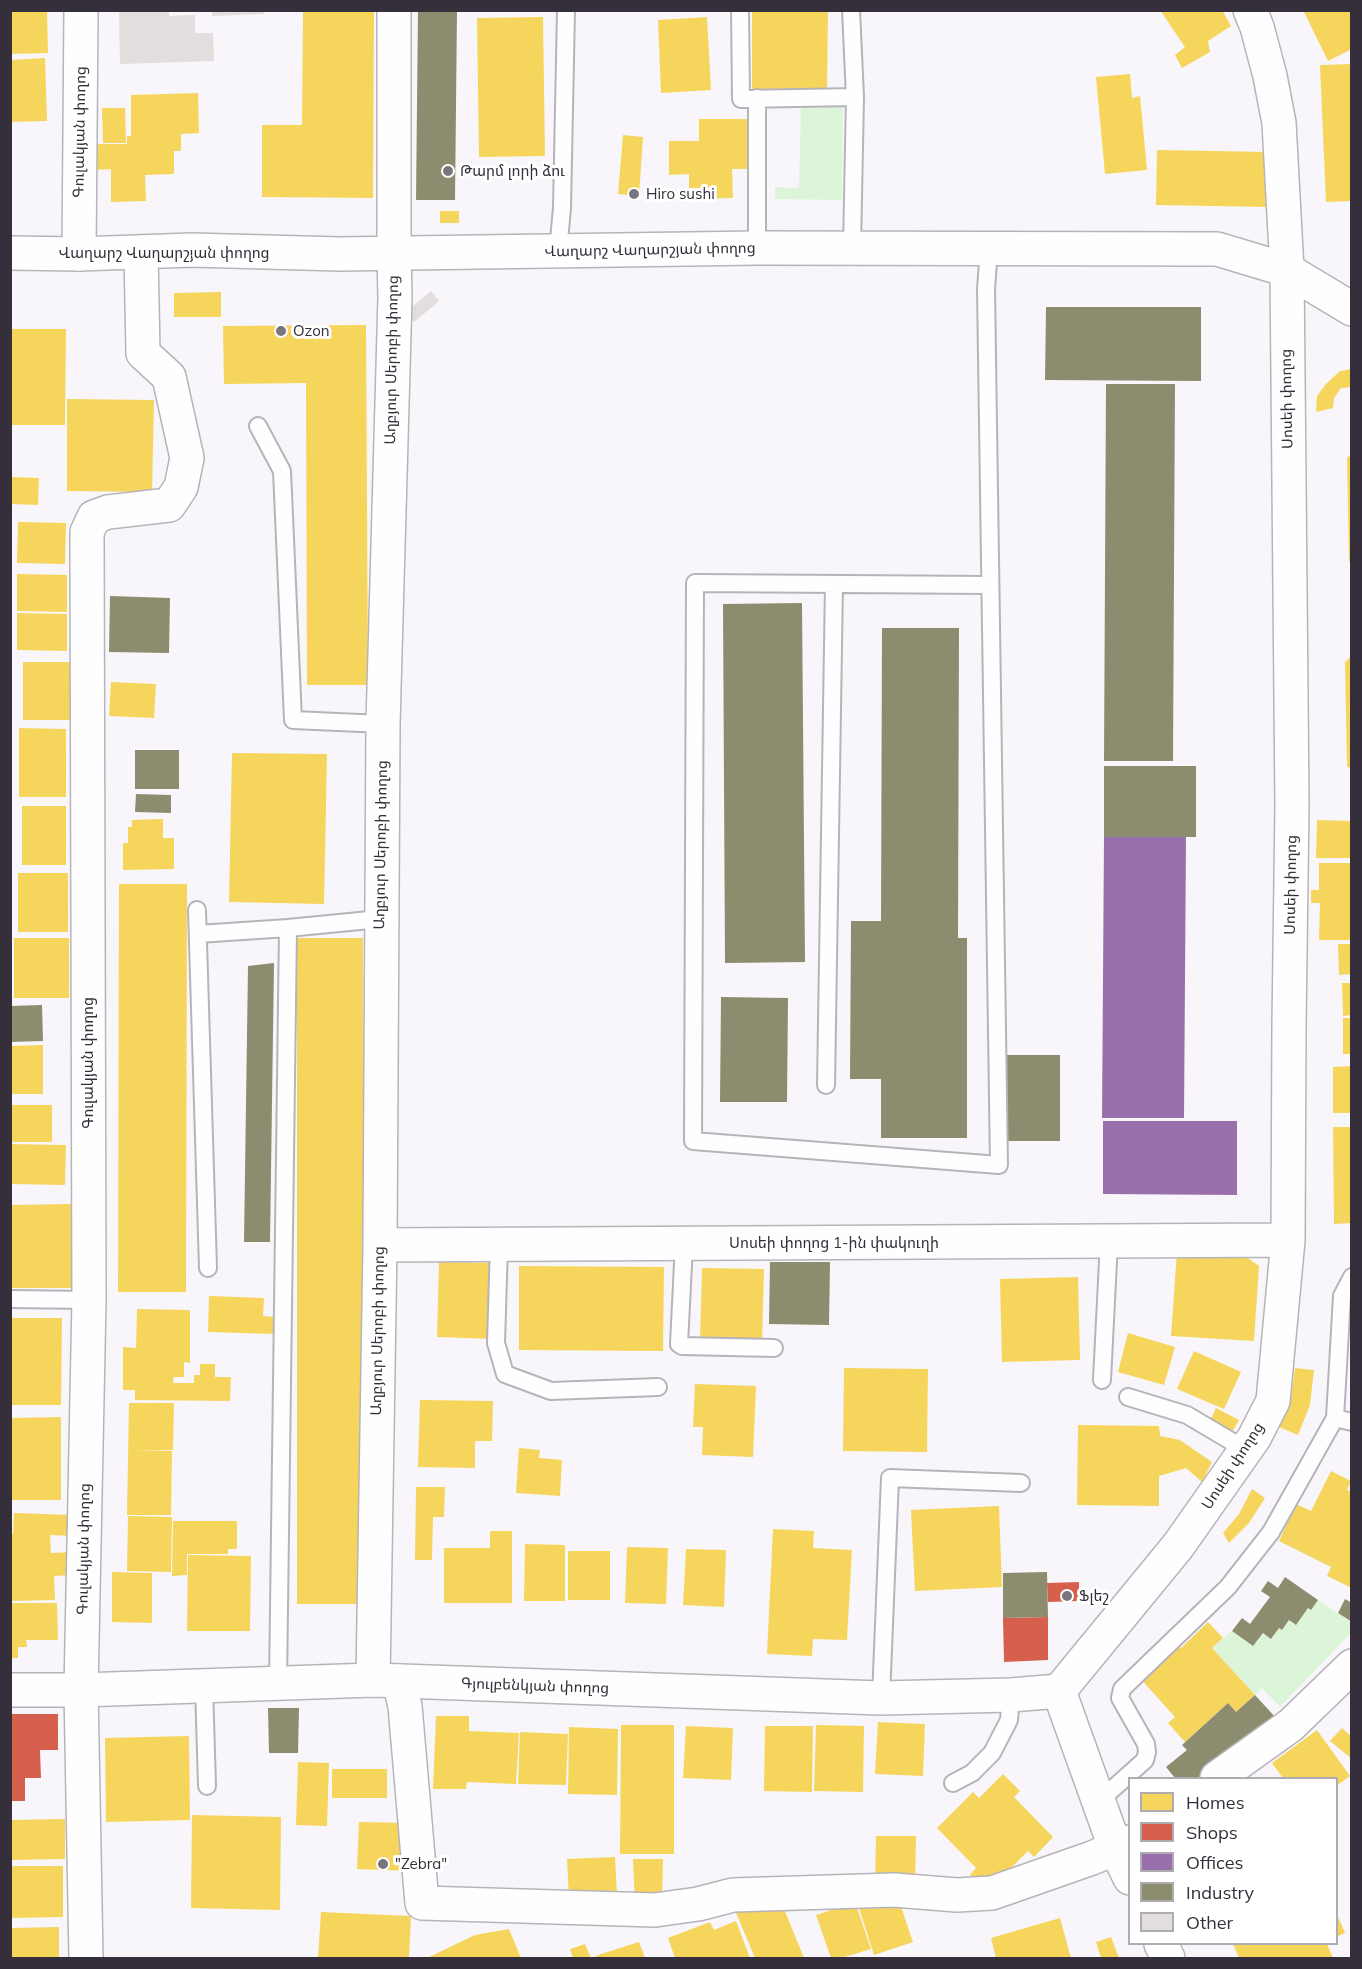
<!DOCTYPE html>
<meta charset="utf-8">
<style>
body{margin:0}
#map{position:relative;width:1362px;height:1969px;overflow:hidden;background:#f8f6fb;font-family:Mulish,sans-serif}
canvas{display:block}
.frame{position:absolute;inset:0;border:12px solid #342f3a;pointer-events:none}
.legend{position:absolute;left:1128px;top:1777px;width:210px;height:168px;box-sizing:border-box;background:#fff;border:2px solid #aeacb0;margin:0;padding:8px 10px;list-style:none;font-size:18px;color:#342f3a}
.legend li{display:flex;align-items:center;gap:12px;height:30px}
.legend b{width:30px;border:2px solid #aeacb0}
</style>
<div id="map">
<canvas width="1362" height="1969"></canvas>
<div class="frame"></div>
<ul class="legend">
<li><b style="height:16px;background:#f6d55c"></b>Homes</li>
<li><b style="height:16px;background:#d6604d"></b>Shops</li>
<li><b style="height:16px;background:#9970ab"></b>Offices</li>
<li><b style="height:16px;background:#8c8c6e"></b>Industry</li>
<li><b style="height:16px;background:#e3dddd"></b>Other</li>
</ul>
</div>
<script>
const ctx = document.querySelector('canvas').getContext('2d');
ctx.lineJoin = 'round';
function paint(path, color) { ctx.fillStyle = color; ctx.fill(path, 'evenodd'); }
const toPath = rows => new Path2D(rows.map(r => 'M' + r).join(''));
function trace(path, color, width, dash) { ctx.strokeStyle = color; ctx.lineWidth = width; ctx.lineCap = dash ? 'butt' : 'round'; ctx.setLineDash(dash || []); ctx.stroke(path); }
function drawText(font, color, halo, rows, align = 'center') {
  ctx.font = font + ' Mulish,"Noto Sans Armenian",sans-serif'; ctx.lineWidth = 6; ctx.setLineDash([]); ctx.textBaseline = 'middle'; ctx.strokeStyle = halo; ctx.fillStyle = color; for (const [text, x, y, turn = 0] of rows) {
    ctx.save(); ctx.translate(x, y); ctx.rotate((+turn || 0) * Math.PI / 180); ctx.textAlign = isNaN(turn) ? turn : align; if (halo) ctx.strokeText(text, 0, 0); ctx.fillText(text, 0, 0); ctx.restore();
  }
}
const green = toPath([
 [801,106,843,107,842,200,775,199,775,187,799,188],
 [1318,1600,1351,1622,1351,1633,1280,1707,1262,1688,1255,1695,1212,1648,1232,1631,1253,1646,1263,1633,1279,1628,1282,1630,1289,1620,1295,1625,1308,1608]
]);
const homes = toPath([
 [10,10,47,10,48,53,10,54],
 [303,10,374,10,373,198,262,197,262,125,302,125],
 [752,10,828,10,827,92,752,92],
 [1160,10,1222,10,1231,26,1208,41,1210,52,1182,68,1175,55,1185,47],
 [1303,10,1352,10,1352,49,1328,61],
 [543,17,545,156,479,157,477,18],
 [707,17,711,90,661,93,658,20],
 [45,58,47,121,10,122,10,60],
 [1352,64,1352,201,1326,202,1320,65],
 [1130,74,1132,98,1140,96,1147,170,1105,174,1096,77],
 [198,93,199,133,181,134,181,151,174,151,174,174,145,175,146,201,111,202,111,169,96,170,95,144,127,144,127,136,131,136,131,95],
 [102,108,125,108,126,143,103,143],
 [699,119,749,119,750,169,732,169,733,198,689,199,689,174,669,175,669,141,699,141],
 [623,135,643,137,639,196,618,194],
 [1157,150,1270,152,1270,207,1156,205],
 [440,211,459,211,459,223,440,223],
 [221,292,221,317,174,317,174,293],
 [366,325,368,685,307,685,306,383,224,384,223,326],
 [10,329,66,329,65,425,10,425],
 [1352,369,1352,387,1341,388,1334,398,1333,408,1316,412,1317,396,1326,384,1340,371],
 [67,399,154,400,152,492,67,491],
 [1352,453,1352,564,1349,561,1347,458],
 [10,477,39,478,38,505,10,504],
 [18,522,66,523,65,564,17,563],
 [17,574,67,575,67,612,17,611],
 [17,613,67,614,67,651,17,650],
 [1352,656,1352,770,1347,766,1345,662],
 [23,662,72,662,72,720,23,720],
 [111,682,156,684,154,718,109,716],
 [19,728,66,729,66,797,19,797],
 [232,753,327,754,324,904,229,902],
 [22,806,66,806,66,865,22,865],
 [163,819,163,838,174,838,174,869,123,870,123,843,128,843,128,827,132,827,132,820],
 [1317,820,1352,821,1352,858,1316,858],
 [1319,863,1352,863,1351,940,1319,940,1320,903,1311,903,1311,890,1319,890],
 [18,873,68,873,68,932,18,932],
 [119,884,187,884,186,1292,118,1292],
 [14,938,69,938,69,998,14,998],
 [297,938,363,938,363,1604,297,1604],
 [1338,944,1352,944,1352,974,1339,975],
 [1342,983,1352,983,1352,1015,1343,1016],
 [1343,1018,1352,1018,1352,1054,1343,1054],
 [43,1045,43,1094,10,1094,10,1046],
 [1352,1066,1352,1113,1333,1113,1333,1067],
 [10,1105,52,1105,52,1142,10,1142],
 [1333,1127,1352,1127,1352,1223,1334,1224],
 [10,1144,66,1145,65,1185,10,1184],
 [71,1204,71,1288,10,1288,10,1205],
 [1177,1251,1245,1256,1259,1266,1254,1341,1171,1336],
 [439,1262,496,1263,494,1339,437,1337],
 [519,1266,664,1267,663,1351,519,1350],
 [702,1268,764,1269,762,1342,700,1341],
 [1078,1277,1080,1360,1002,1362,1000,1279],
 [209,1296,264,1298,263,1316,276,1317,276,1334,208,1332],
 [137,1309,190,1310,190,1363,184,1362,184,1377,174,1377,173,1383,194,1383,194,1375,200,1375,200,1364,215,1364,215,1377,231,1377,230,1401,135,1400,135,1390,123,1390,123,1347,136,1348],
 [10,1318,62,1318,61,1405,10,1405],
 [1128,1333,1175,1347,1164,1385,1118,1372],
 [1194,1351,1241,1372,1224,1409,1177,1389],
 [844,1368,928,1369,927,1452,843,1451],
 [1295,1368,1314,1370,1310,1405,1298,1435,1279,1427,1291,1398],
 [695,1384,756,1386,753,1457,702,1455,703,1427,693,1427],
 [420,1400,493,1401,492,1441,475,1441,475,1468,418,1467],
 [129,1403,174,1403,173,1450,133,1450,172,1451,171,1515,127,1515],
 [1216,1408,1239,1420,1231,1434,1209,1423],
 [61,1417,61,1500,10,1500,10,1418],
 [1078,1425,1159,1426,1160,1436,1180,1440,1212,1462,1202,1482,1186,1468,1159,1476,1159,1506,1077,1505],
 [519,1448,540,1450,539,1458,562,1460,560,1496,516,1493],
 [1331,1471,1351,1481,1347,1490,1352,1492,1352,1588,1327,1576,1331,1567,1279,1541,1296,1504,1311,1511],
 [416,1487,445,1487,444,1517,433,1517,432,1560,415,1560],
 [1252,1489,1265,1498,1249,1523,1229,1543,1223,1533,1239,1514],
 [999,1506,1002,1587,915,1591,911,1510],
 [14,1513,73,1515,72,1536,50,1535,51,1553,72,1552,72,1575,54,1576,55,1600,10,1601,10,1534,13,1534],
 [128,1516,172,1517,171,1572,127,1571],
 [173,1521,237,1521,237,1549,228,1549,228,1554,187,1554,187,1575,172,1576],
 [773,1529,814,1531,813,1548,852,1550,847,1640,813,1639,812,1656,767,1654],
 [490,1531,512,1531,512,1603,444,1603,444,1548,490,1548],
 [525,1544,565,1545,565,1601,524,1601],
 [627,1547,668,1548,666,1604,625,1603],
 [686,1549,726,1550,724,1607,683,1605],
 [568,1551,610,1551,610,1600,568,1600],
 [188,1555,251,1556,250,1631,187,1631],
 [112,1572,152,1573,152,1623,112,1622],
 [10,1603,57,1603,58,1640,26,1640,27,1647,18,1647,18,1658,10,1658],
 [1208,1622,1223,1638,1212,1648,1255,1695,1236,1712,1228,1703,1185,1742,1168,1723,1175,1717,1138,1676,1175,1642,1181,1648],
 [436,1716,469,1716,469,1731,519,1733,516,1784,467,1782,466,1789,433,1789],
 [878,1722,925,1724,923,1776,875,1774],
 [621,1725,674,1725,674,1854,620,1854],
 [816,1725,864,1726,863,1792,814,1791],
 [686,1726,733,1728,731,1780,683,1778],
 [765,1726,813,1726,812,1792,764,1791],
 [569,1727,618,1729,617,1795,568,1794],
 [1342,1728,1352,1737,1352,1759,1330,1741],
 [1317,1730,1350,1776,1336,1786,1336,1778,1283,1778,1272,1763],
 [520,1732,568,1734,566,1785,518,1784],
 [189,1736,190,1820,106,1822,105,1738],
 [298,1762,329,1763,327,1826,296,1825],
 [332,1769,387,1769,387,1798,332,1798],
 [1003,1774,1020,1791,1014,1797,1053,1837,1034,1857,1028,1851,987,1892,970,1875,976,1868,937,1828,973,1792,979,1798],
 [192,1815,281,1817,280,1910,191,1908],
 [65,1819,65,1859,10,1860,10,1820],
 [359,1822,411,1823,409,1871,357,1869],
 [876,1836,916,1836,915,1885,875,1885],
 [615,1857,617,1896,569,1898,567,1859],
 [633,1859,663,1859,662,1905,635,1906],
 [10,1866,63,1866,63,1917,10,1918],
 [778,1894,804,1958,755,1958,731,1901],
 [897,1895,913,1942,874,1955,859,1908],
 [855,1902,871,1949,841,1958,831,1958,816,1915],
 [321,1912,411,1916,409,1958,318,1958],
 [1336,1912,1345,1933,1336,1937],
 [1060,1918,1071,1958,996,1958,991,1938],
 [736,1921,750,1958,675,1958,668,1938,710,1922,714,1930],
 [59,1927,59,1958,10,1958,10,1928],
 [509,1929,521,1958,427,1958,475,1935],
 [1111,1937,1119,1958,1101,1958,1096,1942],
 [639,1942,645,1958,592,1958,601,1954],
 [585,1944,591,1958,573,1958,570,1949],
 [1233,1944,1327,1944,1333,1958,1239,1958]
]);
const shops = toPath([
 [1079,1582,1079,1601,1048,1602,1047,1583],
 [1048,1617,1048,1660,1004,1662,1003,1618],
 [10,1714,58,1714,58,1750,40,1750,41,1778,25,1778,25,1801,10,1801]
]);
const offices = toPath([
 [1104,837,1186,837,1184,1118,1102,1118],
 [1103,1121,1237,1121,1237,1195,1103,1194]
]);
const industry = toPath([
 [418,10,457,10,455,200,416,200],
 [1046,307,1201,307,1201,381,1045,380],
 [1106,384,1175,384,1173,761,1104,761],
 [110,596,170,598,169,653,109,652],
 [802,603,805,962,725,963,723,604],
 [882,628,959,628,958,938,967,938,967,1138,881,1138,881,1079,850,1079,851,921,881,921],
 [135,750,179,750,179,789,135,789],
 [1104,766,1196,766,1196,837,1104,837],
 [136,794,171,795,171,813,135,812],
 [274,963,270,1242,244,1242,248,966],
 [721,997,788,998,787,1102,720,1102],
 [42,1005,43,1041,10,1042,10,1006],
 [1007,1055,1060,1055,1060,1141,1007,1141],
 [770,1262,830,1262,829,1325,769,1324],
 [1047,1572,1048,1617,1003,1618,1003,1573],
 [1285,1577,1318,1600,1311,1610,1308,1608,1296,1625,1289,1620,1282,1630,1279,1628,1271,1639,1263,1633,1253,1646,1232,1631,1242,1618,1250,1624,1270,1597,1261,1591,1268,1581,1278,1588],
 [1345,1599,1352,1603,1352,1622,1338,1613],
 [1255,1695,1276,1718,1201,1778,1175,1778,1166,1767,1187,1750,1182,1745,1228,1703,1236,1712],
 [268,1708,299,1708,298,1753,269,1753]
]);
const building = toPath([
 [119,10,169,10,169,16,195,15,195,33,213,33,214,61,120,64],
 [212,10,264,10,264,14,212,16],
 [431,291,439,301,414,322,406,312]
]);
const service = toPath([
 [740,10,741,99,855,97],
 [851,10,855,97,852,248],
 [757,248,757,98],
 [989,249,986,289,999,1165,693,1141,695,583,990,585],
 [558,251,562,208,566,10],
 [258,426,282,471,293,720,383,724],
 [197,910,208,1268],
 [198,934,288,928],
 [826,1085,834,584],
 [499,1244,496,1343,505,1374,551,1391,658,1387],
 [684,1244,679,1344,682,1346,774,1348],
 [10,1299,89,1300],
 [1102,1380,1109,1241],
 [1128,1397,1187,1415,1246,1450],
 [1335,1418,1352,1422],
 [278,1684,288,928,380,919],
 [204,1686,207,1786],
 [881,1698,890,1478,1021,1483],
 [953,1783,972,1773,992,1753,1009,1720,1011,1695],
 [1098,1802,1145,1760,1147,1752,1146,1744,1120,1698,1122,1689,1228,1587,1271,1532,1335,1418,1342,1296,1352,1277]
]);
const minor = toPath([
 [79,254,81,10],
 [380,1245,1288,1240],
 [373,1680,380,1245,383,724,395,297,394,254],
 [399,1681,405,1706,422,1903,655,1910,698,1904,733,1895,894,1890,957,1895,992,1893,1092,1858,1130,1842],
 [1059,1691,1178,1546,1254,1438,1273,1401,1288,1240,1289,1025,1292,804,1287,270,1279,123,1270,76,1257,27,1250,10],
 [1217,1778,1291,1725,1352,1666],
 [86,1958,81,1690,89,1300,87,532,94,517,108,512,169,505,181,487,187,458,169,377,143,353,141,252]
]);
const tertiary = toPath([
 [10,253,79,254,192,250,340,254,757,248,1217,249,1287,270,1352,309],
 [394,254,394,10],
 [10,1690,81,1690,373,1680,881,1698,1011,1695,1059,1691,1115,1847,1130,1878],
 [1161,1944,1168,1958]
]);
const markers = [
 [448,171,6,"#79757e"],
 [634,194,6,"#79757e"],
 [281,331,6,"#79757e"],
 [1067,1596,6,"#79757e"],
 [383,1864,6,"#79757e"]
];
const streetNames = [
 ["Գուլակյան փողոց",80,132,-89],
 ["Վաղարշ Վաղարշյան փողոց",650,250,-1],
 ["Վաղարշ Վաղարշյան փողոց",164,253],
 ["Աղբյուր Սերոբի փողոց",392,360,-89],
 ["Սոսեի փողոց",1287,399,-91],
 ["Աղբյուր Սերոբի փողոց",381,845,-89],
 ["Սոսեի փողոց",1291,885,-89],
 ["Գուլակյան փողոց",88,1063,-90],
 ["Սոսեի փողոց 1-ին փակուղի",834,1243],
 ["Աղբյուր Սերոբի փողոց",378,1331,-89],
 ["Սոսեի փողոց",1233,1466,-57],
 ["Գուլակյան փողոց",84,1549,-89],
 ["Գյուլբենկյան փողոց",535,1686,2]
];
const poiNames = [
 ["Թարմ լորի ձու",460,171],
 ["Hiro sushi",646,194],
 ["Ozon",293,331],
 ["Ֆլեշ",1079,1596],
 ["\"Zebra\"",395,1864]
];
paint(green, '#dcf5d8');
paint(homes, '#f6d55c');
paint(shops, '#d6604d');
paint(offices, '#9970ab');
paint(industry, '#8c8c6e');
paint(building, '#e3dddd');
trace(service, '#b7b3bb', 20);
trace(minor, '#b7b3bb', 36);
trace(tertiary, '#b7b3bb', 36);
trace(service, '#fefefe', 16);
trace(minor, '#fefefe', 33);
trace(tertiary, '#fefefe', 33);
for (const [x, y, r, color] of markers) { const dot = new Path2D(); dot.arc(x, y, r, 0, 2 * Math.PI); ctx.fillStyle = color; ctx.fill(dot); trace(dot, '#fff', 2); }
drawText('15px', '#342f3a', '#fff', streetNames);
drawText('15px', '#342f3a', '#fff', poiNames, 'left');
</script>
